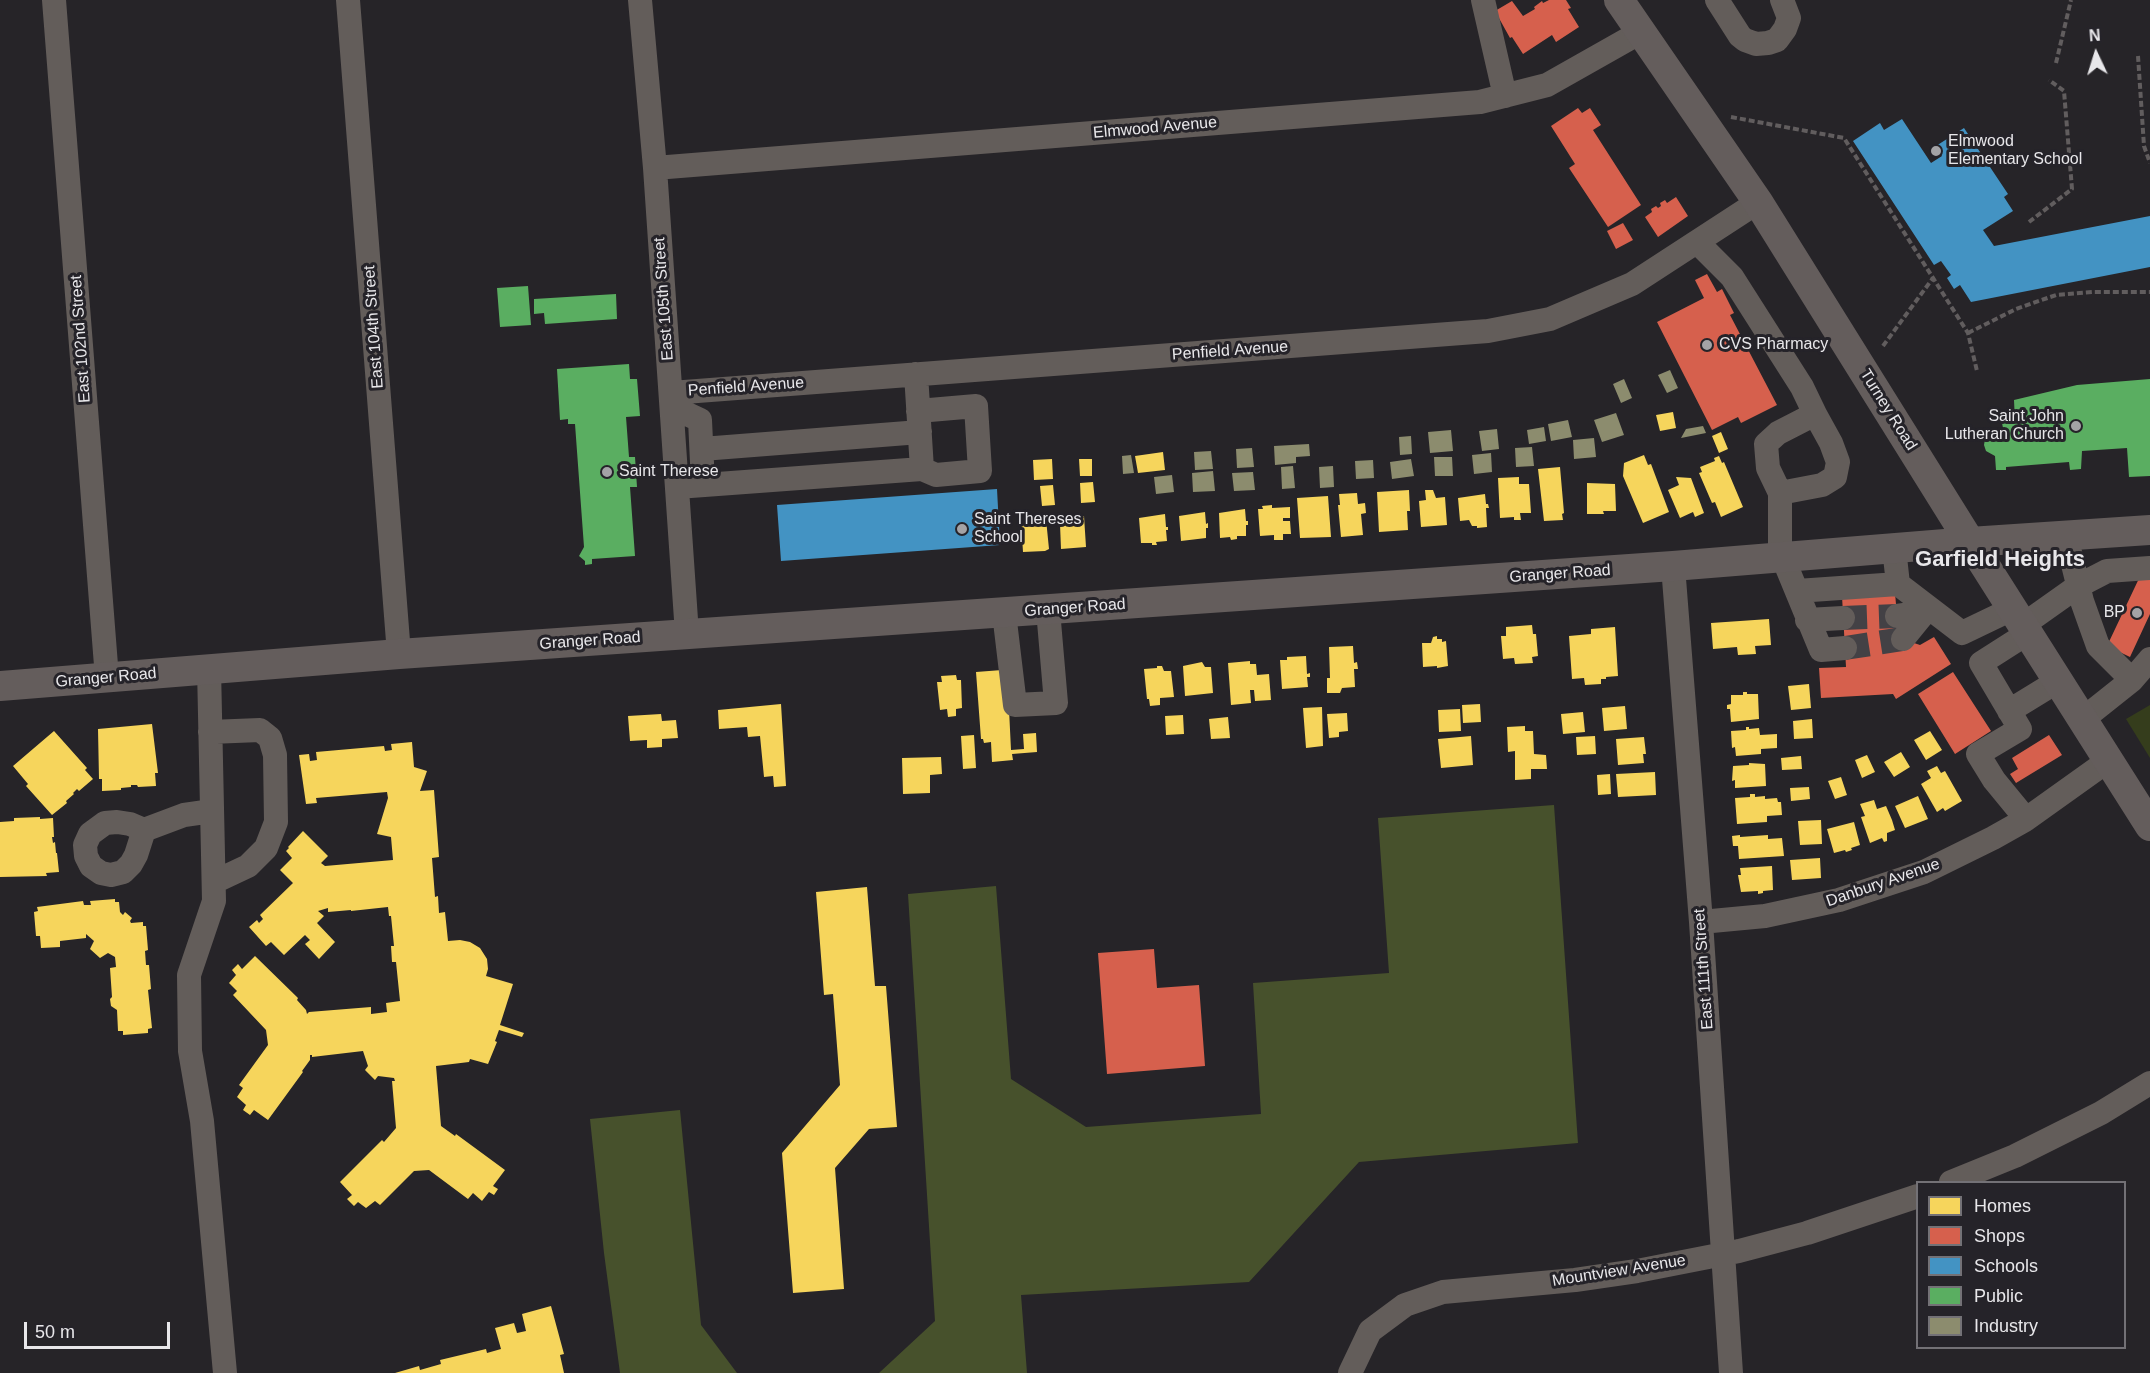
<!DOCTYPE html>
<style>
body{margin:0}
#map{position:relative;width:2150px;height:1373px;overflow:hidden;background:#262428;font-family:Helvetica,sans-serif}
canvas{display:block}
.legend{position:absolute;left:1916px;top:1181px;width:210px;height:168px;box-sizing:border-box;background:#252329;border:2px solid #737176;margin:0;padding:8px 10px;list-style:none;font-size:18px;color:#e8e7ea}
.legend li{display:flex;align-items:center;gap:12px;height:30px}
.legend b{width:30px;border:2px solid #737176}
.north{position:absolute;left:2066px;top:24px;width:60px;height:60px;-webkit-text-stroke:4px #252329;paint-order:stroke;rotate:356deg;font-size:16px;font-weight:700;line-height:24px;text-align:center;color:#e8e7ea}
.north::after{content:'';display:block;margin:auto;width:21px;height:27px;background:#e8e7ea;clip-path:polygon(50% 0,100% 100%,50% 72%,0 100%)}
.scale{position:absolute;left:24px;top:1322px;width:146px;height:27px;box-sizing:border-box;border:3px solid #e8e7ea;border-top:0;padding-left:8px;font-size:18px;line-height:21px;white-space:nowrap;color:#e8e7ea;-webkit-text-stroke:4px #252329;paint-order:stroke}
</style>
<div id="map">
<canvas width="2150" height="1373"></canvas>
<ul class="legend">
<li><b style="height:16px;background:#f6d55c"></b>Homes</li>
<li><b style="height:16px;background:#d6604d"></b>Shops</li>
<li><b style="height:16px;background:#4393c3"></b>Schools</li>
<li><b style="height:16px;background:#5aae61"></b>Public</li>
<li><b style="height:16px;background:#8c8c6e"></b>Industry</li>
</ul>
<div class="north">N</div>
<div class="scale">50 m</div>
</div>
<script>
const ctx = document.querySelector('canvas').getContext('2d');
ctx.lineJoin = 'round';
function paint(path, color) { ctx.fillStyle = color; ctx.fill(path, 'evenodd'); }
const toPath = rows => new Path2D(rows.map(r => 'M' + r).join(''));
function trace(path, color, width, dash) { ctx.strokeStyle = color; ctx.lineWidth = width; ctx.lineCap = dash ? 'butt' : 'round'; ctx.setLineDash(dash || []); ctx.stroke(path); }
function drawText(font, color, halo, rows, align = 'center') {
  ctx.font = font + ' Helvetica,sans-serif'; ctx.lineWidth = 6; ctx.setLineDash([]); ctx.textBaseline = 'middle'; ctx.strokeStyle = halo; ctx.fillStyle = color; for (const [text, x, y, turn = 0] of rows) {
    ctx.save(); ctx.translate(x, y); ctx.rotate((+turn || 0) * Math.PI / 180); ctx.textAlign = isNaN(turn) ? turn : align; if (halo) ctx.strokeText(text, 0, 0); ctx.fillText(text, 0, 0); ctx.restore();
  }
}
const green = toPath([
 [2150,705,2150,758,2126,719]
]);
const forest = toPath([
 [1554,805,1578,1143,1359,1162,1249,1282,1021,1295,1027,1373,879,1373,935,1321,908,894,996,886,1011,1079,1086,1127,1261,1114,1253,983,1389,973,1378,818],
 [680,1110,701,1325,737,1373,620,1373,604,1253,590,1119]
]);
const homes = toPath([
 [1673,412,1676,428,1660,431,1656,415],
 [1721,432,1728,449,1719,453,1712,436],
 [1163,452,1165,470,1138,473,1135,456],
 [1644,455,1648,465,1651,464,1669,512,1643,523,1623,476,1624,463],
 [1719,456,1722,463,1724,462,1743,507,1721,517,1715,502,1712,503,1699,473,1702,472,1700,467,1715,461,1714,458],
 [1052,459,1053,479,1034,480,1033,460],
 [1079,459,1092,459,1092,476,1080,476],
 [1560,467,1564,513,1562,514,1563,520,1544,521,1538,469],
 [1519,477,1519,484,1529,484,1531,513,1520,513,1521,520,1514,520,1514,517,1500,518,1498,478],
 [1676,477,1691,478,1704,513,1695,517,1693,512,1680,518,1668,490,1679,485],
 [1093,482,1095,502,1081,503,1080,483],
 [1587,483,1615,484,1616,511,1603,511,1604,514,1587,514],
 [1053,485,1055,505,1042,506,1040,486],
 [1409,490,1410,511,1407,511,1408,530,1379,532,1377,492],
 [1425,490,1433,490,1436,498,1445,497,1447,525,1421,527,1419,501,1426,500],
 [1357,493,1358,504,1365,503,1366,513,1361,514,1363,535,1341,537,1338,505,1340,505,1339,494],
 [1485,494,1486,504,1488,504,1489,508,1486,508,1487,527,1477,528,1477,526,1472,526,1469,520,1460,521,1458,498],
 [1328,496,1331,537,1300,538,1297,498],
 [1272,505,1272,508,1290,507,1290,518,1283,518,1283,521,1290,521,1291,534,1283,534,1283,540,1274,540,1274,535,1260,536,1258,509,1263,509,1262,506],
 [1245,509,1246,521,1248,521,1248,525,1246,525,1246,536,1237,536,1237,539,1231,540,1230,537,1220,538,1219,513],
 [1205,512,1206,524,1208,523,1208,528,1206,528,1206,538,1181,541,1179,516],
 [1165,514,1166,527,1168,527,1168,530,1166,530,1167,541,1156,542,1157,545,1152,545,1152,543,1141,543,1139,518],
 [1084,516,1086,547,1061,549,1060,524,1074,523,1074,517],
 [1046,519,1049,549,1045,551,1023,552,1021,521],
 [1769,619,1771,645,1755,646,1756,654,1738,655,1737,647,1713,649,1711,623],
 [1532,625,1533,634,1536,634,1538,656,1532,657,1533,663,1515,664,1514,658,1503,659,1501,636,1506,636,1506,627],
 [1615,627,1618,676,1606,677,1606,679,1601,679,1601,684,1585,685,1584,678,1572,679,1569,636,1591,634,1591,629],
 [1437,636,1437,639,1442,639,1442,642,1446,641,1448,666,1437,668,1437,666,1423,667,1422,643,1431,643,1433,637],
 [1353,646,1354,663,1357,662,1358,669,1354,669,1355,687,1342,688,1340,693,1327,693,1327,678,1330,678,1329,647],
 [1306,656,1307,674,1310,673,1310,677,1307,677,1308,687,1282,689,1280,660,1287,660,1287,657],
 [1250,661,1250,664,1256,664,1257,675,1269,674,1271,700,1255,701,1254,690,1250,690,1251,703,1231,705,1228,663],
 [1202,662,1205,667,1211,667,1213,693,1185,696,1183,666],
 [1157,666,1162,666,1164,671,1171,671,1174,697,1160,698,1160,705,1150,706,1149,699,1147,699,1144,669,1157,668],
 [1002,670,1009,709,1011,750,1024,749,1023,734,1036,733,1037,752,1012,754,1013,760,992,762,991,742,984,743,983,739,981,739,976,672],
 [956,675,957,680,961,680,962,708,956,709,956,716,948,717,947,709,940,710,937,682,942,682,941,676],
 [1809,684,1811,708,1791,710,1788,686],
 [1743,692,1747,692,1747,694,1758,694,1759,719,1731,722,1730,709,1727,709,1727,705,1731,704,1731,695,1743,695],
 [781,704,786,786,774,787,773,776,764,777,760,736,748,737,747,727,719,729,718,710],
 [1480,704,1481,722,1463,723,1462,705],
 [1625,706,1627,729,1604,731,1602,708],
 [1322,707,1323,746,1306,748,1303,708],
 [1460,709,1461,731,1439,732,1438,710],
 [1583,712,1585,732,1563,734,1561,714],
 [1347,713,1348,731,1339,732,1339,737,1329,738,1327,714],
 [661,714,662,721,676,720,678,738,662,739,662,747,647,748,647,740,630,741,628,716],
 [1183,715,1184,734,1166,735,1165,716],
 [1228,717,1230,738,1211,739,1209,719],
 [1812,719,1813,738,1794,739,1793,721],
 [152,724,158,773,155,773,156,786,138,787,137,785,131,785,131,787,121,788,121,790,102,791,102,779,99,779,98,729],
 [1525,726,1525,731,1533,731,1534,754,1546,755,1547,769,1531,769,1531,779,1515,780,1515,751,1508,752,1507,727],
 [1746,727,1749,727,1749,729,1759,728,1760,735,1777,734,1777,748,1761,749,1761,754,1736,756,1735,747,1732,748,1731,731,1746,730],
 [54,731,87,768,85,770,93,779,79,791,77,789,73,793,74,794,66,801,67,803,52,815,26,786,28,784,13,766],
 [1930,731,1942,750,1926,760,1914,740],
 [974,735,976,768,963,769,961,736],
 [1471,736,1473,765,1441,768,1438,739],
 [1595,736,1596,754,1577,755,1576,737],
 [1644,737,1646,754,1643,754,1644,763,1618,765,1616,739],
 [412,742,414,767,427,771,420,791,434,790,439,857,432,858,435,897,438,896,439,913,445,912,448,941,460,940,470,942,480,948,487,959,488,969,486,976,513,984,500,1025,524,1033,522,1037,499,1030,495,1041,497,1042,488,1064,470,1059,469,1062,436,1066,441,1126,455,1136,456,1134,505,1170,493,1186,498,1189,494,1195,489,1192,482,1201,473,1193,468,1199,429,1170,414,1171,380,1205,375,1201,366,1208,358,1202,354,1206,347,1199,352,1195,340,1182,382,1140,384,1142,396,1128,392,1081,395,1081,394,1078,378,1076,375,1080,365,1070,368,1066,363,1051,312,1057,312,1055,310,1055,310,1060,302,1071,303,1072,268,1120,254,1110,250,1115,243,1110,246,1105,237,1097,243,1088,239,1085,268,1045,266,1030,233,995,237,991,229,983,236,975,232,970,238,964,242,969,255,956,298,998,297,1000,306,1010,307,1014,309,1012,371,1007,371,1014,387,1012,386,1003,400,1001,396,962,392,962,391,946,394,946,391,916,389,916,388,907,351,911,351,910,328,912,328,908,318,911,324,916,317,923,335,942,319,959,305,944,310,940,305,935,284,955,271,942,266,946,249,927,257,920,259,923,263,919,260,915,293,883,280,870,292,858,286,851,289,848,288,847,303,831,328,856,321,863,325,866,393,860,391,837,377,834,388,798,387,792,316,798,317,803,306,804,299,755,309,754,310,761,317,760,316,752,384,746,385,751,392,750,391,744],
 [1901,752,1910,767,1894,777,1884,762],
 [1867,755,1875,772,1862,778,1855,760],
 [1801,756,1802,769,1782,770,1781,758],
 [941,757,942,774,930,775,930,793,903,794,902,758],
 [1749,763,1765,764,1766,786,1735,788,1735,780,1732,781,1733,766,1749,765],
 [1937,766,1941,773,1945,771,1962,801,1945,811,1943,808,1937,812,1921,784,1931,778,1927,771],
 [1655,772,1656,795,1618,797,1616,774],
 [1610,774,1611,794,1598,795,1597,775],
 [1841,777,1847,795,1835,799,1828,781],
 [1809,787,1810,799,1791,801,1790,788],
 [1750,794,1755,794,1755,797,1765,796,1765,799,1777,798,1778,802,1781,802,1782,815,1767,816,1767,822,1737,824,1735,798,1750,797],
 [1918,796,1928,819,1905,828,1895,806],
 [1874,800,1877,809,1886,806,1892,820,1895,830,1887,833,1887,841,1884,842,1882,838,1870,843,1861,817,1865,816,1860,804],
 [40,817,40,819,53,818,54,837,52,837,53,843,55,842,56,853,57,853,59,872,46,873,47,876,0,877,0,822,14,821,14,818],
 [1821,820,1822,844,1800,845,1798,821],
 [1854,822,1860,845,1851,848,1852,850,1846,852,1845,850,1834,853,1827,829],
 [1740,835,1740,837,1768,835,1768,839,1782,838,1784,856,1739,859,1738,846,1733,846,1732,836],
 [1820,858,1821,878,1792,880,1790,860],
 [1772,866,1773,890,1763,891,1763,893,1758,894,1758,891,1741,892,1738,875,1741,875,1740,868],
 [867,887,875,986,886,986,897,1127,869,1129,835,1168,844,1289,793,1293,782,1153,840,1085,833,994,824,995,816,892],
 [115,899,115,902,119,902,120,912,123,915,125,912,132,918,130,921,131,923,143,922,143,926,146,926,148,950,145,951,146,965,149,965,151,989,148,990,152,1028,148,1029,148,1033,123,1035,123,1031,118,1031,117,1010,111,1006,110,999,112,997,110,968,116,967,115,957,108,953,100,958,90,949,94,941,86,934,86,938,60,941,60,947,41,948,40,936,36,936,34,912,38,911,37,907,83,901,84,905,91,905,90,901],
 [551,1306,564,1354,560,1355,564,1373,395,1373,419,1366,420,1370,441,1364,440,1360,486,1349,487,1353,501,1349,495,1328,514,1323,517,1333,526,1331,522,1314]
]);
const shops = toPath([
 [1549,0,1566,0,1571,8,1568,9,1579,27,1556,42,1552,35,1523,54,1512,37,1510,38,1495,11,1512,1,1523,16,1535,9,1534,7,1542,1,1543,3],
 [1578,108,1582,113,1590,108,1601,125,1593,130,1641,205,1608,227,1569,168,1575,164,1551,126],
 [1676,197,1688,216,1658,237,1645,217,1652,212,1651,209,1656,206,1658,208,1661,206,1660,203,1665,200,1667,203],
 [1623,223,1633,240,1616,249,1607,231],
 [1707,274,1717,292,1722,289,1734,313,1730,315,1777,405,1741,423,1738,417,1712,430,1657,322,1704,298,1695,280],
 [2143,570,2150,573,2150,614,2130,657,2107,646],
 [1895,593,1899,638,1920,645,1934,637,1951,664,1896,699,1893,694,1821,698,1819,668,1846,667,1842,596],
 [1953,672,1991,731,1955,754,1918,694],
 [2049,735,2062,755,2016,783,2010,774,2018,769,2012,758],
 [1154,949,1157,988,1199,985,1205,1066,1107,1074,1098,953]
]);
const schools = toPath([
 [1902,119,1931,163,1942,156,1936,146,1964,128,2008,194,2004,197,2013,211,1983,230,1994,246,2150,216,2150,267,1971,302,1960,285,1954,289,1947,278,1951,275,1941,261,1934,265,1853,141,1880,123,1884,130],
 [997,489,1000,545,781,561,777,505]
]);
const public = toPath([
 [528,286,531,325,500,327,497,288],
 [616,294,617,319,545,324,544,313,534,314,534,299],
 [629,364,630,379,637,379,640,416,626,417,629,457,635,457,637,487,630,487,635,556,592,559,592,564,585,565,585,561,579,556,584,547,575,424,568,424,568,419,560,420,557,369],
 [2150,379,2150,476,2129,477,2127,448,2082,451,2081,469,2070,470,2069,462,2006,467,2006,470,1996,470,1995,456,1986,451,1984,445,1985,439,1992,432,2003,428,2002,423,2015,422,2014,400,2077,385]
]);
const industry = toPath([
 [1670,370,1678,388,1667,393,1658,375],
 [1624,379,1632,398,1621,403,1613,384],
 [1616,413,1624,435,1602,442,1594,420],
 [1568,420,1572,437,1551,441,1548,424],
 [1703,426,1706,433,1681,438,1686,429],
 [1544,427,1546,441,1529,444,1527,430],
 [1497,429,1499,449,1482,451,1479,431],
 [1451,430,1453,451,1430,453,1428,432],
 [1411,436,1412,454,1400,455,1399,437],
 [1594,438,1596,457,1574,459,1573,440],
 [1309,444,1310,456,1296,457,1296,463,1275,465,1274,446],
 [1532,447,1534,466,1516,467,1515,448],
 [1252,448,1254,467,1237,468,1236,449],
 [1211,451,1213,469,1195,470,1194,452],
 [1491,453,1492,472,1474,474,1472,455],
 [1131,455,1134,473,1123,474,1122,456],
 [1434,457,1452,457,1453,476,1435,476],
 [1411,459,1414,476,1392,479,1390,462],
 [1373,460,1374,478,1356,479,1355,461],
 [1293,466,1295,488,1282,489,1281,467],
 [1333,466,1334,487,1320,488,1319,467],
 [1213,471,1215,491,1193,492,1192,473],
 [1253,472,1255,490,1234,491,1232,473],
 [1172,475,1174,492,1156,494,1154,477]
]);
const minorTunnel = toPath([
 [1843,618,1897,616],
 [1845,648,1903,639]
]);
const path = toPath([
 [2138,56,2144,146,2150,163],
 [2056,63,2071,0],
 [1731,117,1844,138,1968,333,1977,371],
 [2029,222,2072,189,2064,91,2049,80],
 [1968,333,2016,309,2056,295,2092,292,2150,292],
 [1883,346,1933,278]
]);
const minor = toPath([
 [54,0,107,678],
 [348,0,399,654],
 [640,0,655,168,687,634],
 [1483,0,1505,96],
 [1717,0,1740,36,1745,40,1756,44,1768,43,1777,40,1785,29,1789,18,1782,0],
 [655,168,1480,102,1547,85,1639,33],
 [1697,242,1732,277,1802,387,1815,414,1778,433,1766,444,1768,468,1780,493,1780,558],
 [671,393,1488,331,1550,319,1632,284,1758,202],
 [672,407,700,420,703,484],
 [918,411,976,406,980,471,936,475,922,469],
 [702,449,920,432],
 [677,487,922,469,916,374],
 [1780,493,1822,485,1835,477,1838,462,1831,443,1815,414],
 [2066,536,2082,601,2098,646,2132,680],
 [1894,548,1898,584,1962,633,2012,609],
 [1783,558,1821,650,1845,648],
 [1673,566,1701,922,1731,1373],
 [1797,591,1898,584],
 [1004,613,1015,705,1056,703,1048,610],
 [1897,616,1925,612,1903,639],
 [1807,620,1843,618],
 [2023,625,2078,586,2107,571,2150,568],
 [209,668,214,901,189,975,190,1051,202,1121,225,1373],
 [2009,711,2058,681],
 [2083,719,2132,680,2150,659],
 [210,732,260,730,270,738,275,755,276,822,266,848,248,866,214,882],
 [2026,819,1994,780,1978,754,2020,729,1981,663,2028,633],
 [144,830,136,855,131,864,123,872,111,875,101,873,91,866,86,856,85,845,90,834,105,823,117,822,130,824,144,830,184,815,212,811],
 [1701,922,1765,916,1839,900,1924,872,1993,838,2025,820,2109,760],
 [1951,1182,2015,1156,2101,1113,2150,1083],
 [1350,1373,1370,1331,1405,1305,1443,1292,1575,1280,1637,1271,1739,1251,1807,1233,1918,1196]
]);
const major = toPath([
 [1619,0,1758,202,1970,542,2150,826],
 [0,686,399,654,1673,566,1970,542,2150,530]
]);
const markers = [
 [1936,151,6,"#a4a3a6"],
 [1707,345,6,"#a4a3a6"],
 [2076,426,6,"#a4a3a6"],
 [607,472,6,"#a4a3a6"],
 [962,529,6,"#a4a3a6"],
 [2137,613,6,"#a4a3a6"]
];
const streetNames = [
 ["Elmwood Avenue",1155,128,-5],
 ["East 105th Street",664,299,-94],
 ["East 104th Street",374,327,-94],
 ["East 102nd Street",81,339,-94],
 ["Penfield Avenue",1230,351,-4],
 ["Penfield Avenue",746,387,-4],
 ["Turney Road",1888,410,58],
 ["Granger Road",1560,574,-4],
 ["Granger Road",1075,608,-4],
 ["Granger Road",590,641,-4],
 ["Granger Road",106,678,-5],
 ["Danbury Avenue",1883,883,-19],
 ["East 111th Street",1704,969,-94],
 ["Mountview Avenue",1619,1271,-9]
];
const poiNames = [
 ["Elmwood",1948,142],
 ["Elementary School",1948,160],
 ["CVS Pharmacy",1719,345],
 ["Saint John",2064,417,"right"],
 ["Lutheran Church",2064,435,"right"],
 ["Saint Therese",619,472],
 ["Saint Thereses",974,520],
 ["School",974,538],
 ["BP",2125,613,"right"]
];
const districtNames = [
 ["Garfield Heights",2000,560]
];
paint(green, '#353d1c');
paint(forest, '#47512c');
paint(homes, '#f6d55c');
paint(shops, '#d6604d');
paint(schools, '#4393c3');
paint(public, '#5aae61');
paint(industry, '#8c8c6e');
trace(minorTunnel, '#434145', 24, [24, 12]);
trace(path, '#615d5e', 4, [6, 3]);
trace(minor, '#635d5a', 24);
trace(major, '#645d5c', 30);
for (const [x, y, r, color] of markers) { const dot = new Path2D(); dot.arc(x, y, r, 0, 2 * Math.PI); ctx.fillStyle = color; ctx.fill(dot); trace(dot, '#252329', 2); }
drawText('16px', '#e8e7ea', '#252329', streetNames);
drawText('16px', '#e8e7ea', '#252329', poiNames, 'left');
drawText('bold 22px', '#e8e7ea', '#252329', districtNames);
</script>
